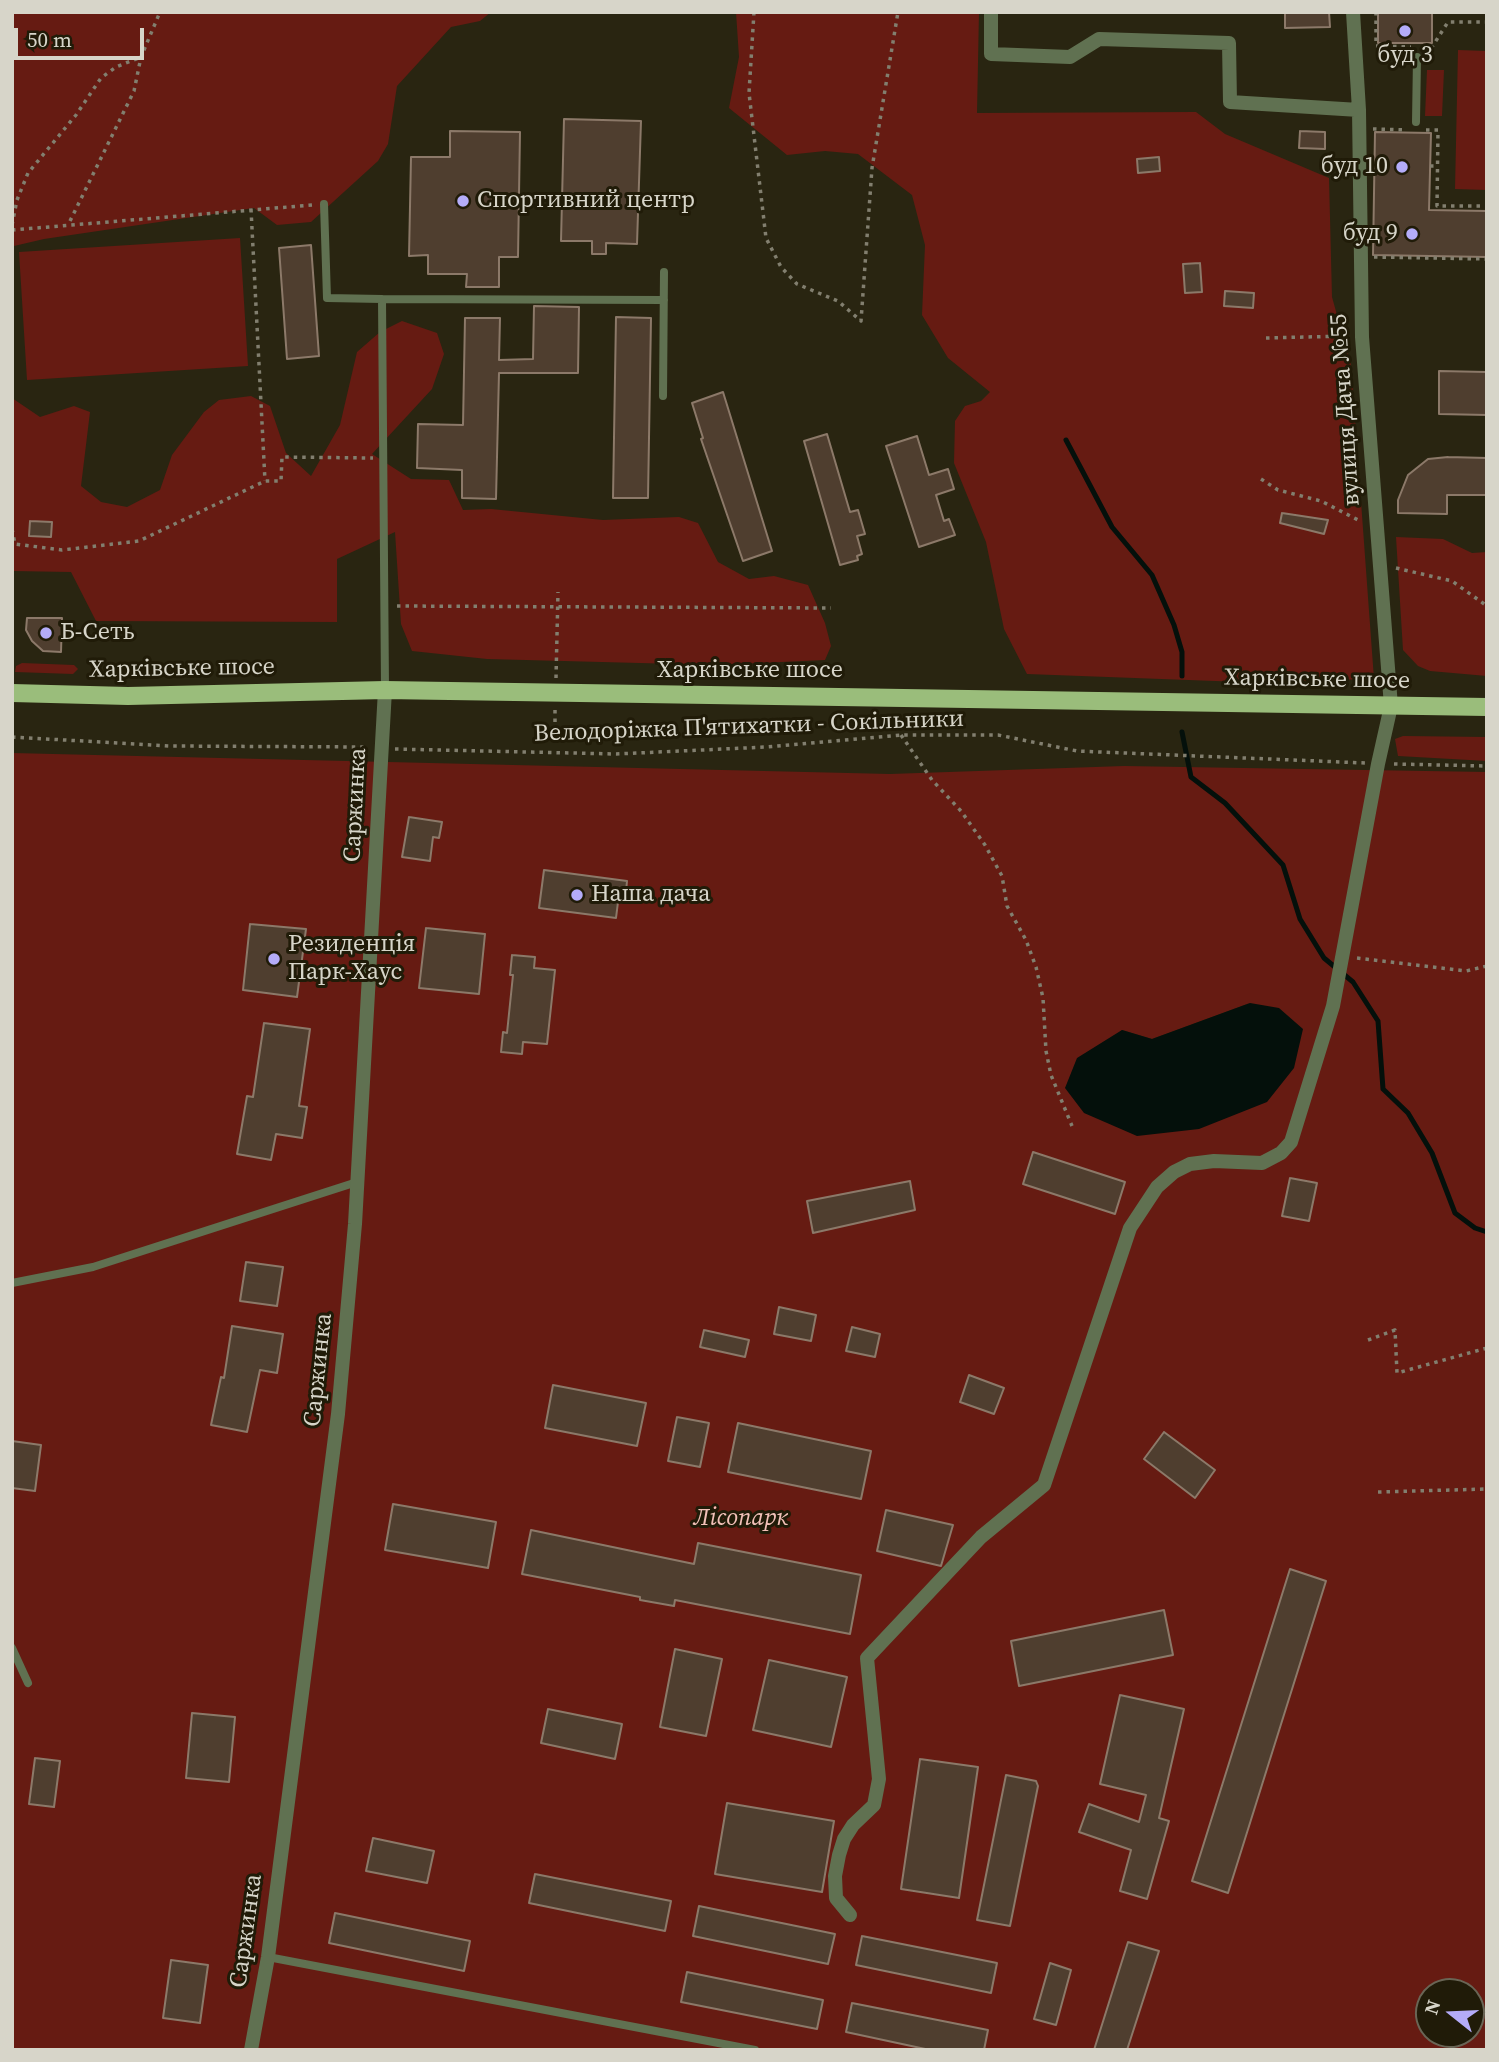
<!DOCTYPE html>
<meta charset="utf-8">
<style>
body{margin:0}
#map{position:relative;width:1499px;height:2062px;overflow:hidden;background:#292511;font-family:"Source Serif 4",serif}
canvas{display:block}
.frame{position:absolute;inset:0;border:14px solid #d7d5c9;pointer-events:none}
.north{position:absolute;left:1415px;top:1978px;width:70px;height:70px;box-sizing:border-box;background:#201b08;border:2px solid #696555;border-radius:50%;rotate:288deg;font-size:19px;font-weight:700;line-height:28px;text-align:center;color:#d7d5c9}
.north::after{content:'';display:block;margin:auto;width:24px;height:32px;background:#b4acf9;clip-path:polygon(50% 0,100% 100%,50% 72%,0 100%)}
.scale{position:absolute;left:14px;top:28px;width:130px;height:32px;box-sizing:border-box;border:4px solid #d7d5c9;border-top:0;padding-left:9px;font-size:21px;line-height:24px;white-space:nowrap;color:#d7d5c9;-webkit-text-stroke:5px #201b08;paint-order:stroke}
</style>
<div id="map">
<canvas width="1499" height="2062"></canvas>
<div class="frame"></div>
<div class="north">N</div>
<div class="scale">50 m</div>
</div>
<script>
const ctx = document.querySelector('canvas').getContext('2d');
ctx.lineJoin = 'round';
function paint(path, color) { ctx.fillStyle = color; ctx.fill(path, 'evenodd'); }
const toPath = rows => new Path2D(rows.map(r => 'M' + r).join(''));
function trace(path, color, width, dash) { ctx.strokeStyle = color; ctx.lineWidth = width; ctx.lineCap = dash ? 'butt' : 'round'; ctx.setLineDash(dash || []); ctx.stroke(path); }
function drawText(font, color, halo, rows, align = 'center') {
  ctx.font = font + ' "Source Serif 4",serif'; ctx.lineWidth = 6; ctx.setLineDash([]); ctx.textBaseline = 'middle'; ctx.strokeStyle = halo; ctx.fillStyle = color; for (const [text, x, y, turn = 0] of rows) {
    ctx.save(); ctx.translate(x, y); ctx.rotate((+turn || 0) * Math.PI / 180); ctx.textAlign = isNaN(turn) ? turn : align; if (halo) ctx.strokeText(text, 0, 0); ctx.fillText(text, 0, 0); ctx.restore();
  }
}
const green = toPath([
 [12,12,491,12,480,21,451,27,397,86,388,144,378,161,311,222,277,225,254,208,44,239,14,246,12,252],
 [736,12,979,12,977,113,1196,112,1225,134,1329,178,1332,297,1351,365,1374,679,1242,682,1027,674,1004,629,986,542,954,463,955,421,965,406,981,401,990,392,948,358,922,315,925,245,912,195,858,154,825,151,787,155,729,108,739,57],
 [1458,50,1487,51,1487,190,1455,189],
 [1427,70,1444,70,1442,116,1425,116],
 [240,238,248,366,27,380,19,252],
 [402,321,437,333,444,354,432,389,372,454,411,479,449,480,463,510,491,509,603,520,679,517,698,523,718,562,749,579,774,576,808,585,825,623,831,646,825,660,716,665,487,659,412,651,401,624,395,532,337,559,337,622,96,621,71,572,12,571,12,398,40,417,74,406,90,412,81,486,101,502,127,507,160,490,172,455,204,412,219,400,251,396,270,406,286,453,311,476,340,425,357,352,380,332],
 [1396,537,1443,539,1472,553,1487,552,1487,676,1430,671,1418,666,1403,650],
 [22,663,74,665,78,669,73,674,15,672,16,666],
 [1403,736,1487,737,1487,761,1398,756,1395,739],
 [12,753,890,774,1124,766,1487,772,1487,2050,12,2050],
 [1250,1003,1065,1088,1122,1030,1152,1039],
 [1429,1992,1471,1992,1471,2034,1429,2034]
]);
const water = toPath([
 [1250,1003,1279,1008,1303,1029,1294,1068,1267,1102,1199,1129,1137,1136,1084,1113,1065,1088,1077,1058,1122,1030,1152,1039]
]);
const stream = toPath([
 [1066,440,1112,527,1152,575,1174,625,1182,652,1182,676],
 [1182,732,1191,777,1225,803,1283,865,1300,919,1324,958,1353,982,1378,1021,1383,1089,1408,1113,1432,1153,1455,1213,1475,1228,1487,1232]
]);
const building = toPath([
 [1285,12,1329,12,1330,27,1285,28,1285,12],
 [1378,12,1432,12,1432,43,1378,43,1378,12],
 [564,119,641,121,637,244,606,243,606,254,592,254,592,241,561,241,564,119],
 [450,131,520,132,518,257,499,257,499,287,466,287,467,274,428,274,428,255,409,256,411,157,450,157,450,131],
 [1300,131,1325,132,1325,149,1299,148,1300,131],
 [1375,132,1431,133,1429,210,1487,211,1487,257,1373,255,1375,132],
 [1159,157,1160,171,1138,173,1137,159,1159,157],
 [311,245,319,356,287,359,279,248,311,245],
 [1200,263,1202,292,1185,293,1183,264,1200,263],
 [1225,291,1254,293,1253,308,1224,306,1225,291],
 [534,306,579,307,578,373,499,373,496,499,462,498,462,470,417,468,418,424,463,425,465,318,500,318,499,360,533,359,534,306],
 [616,317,651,318,648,498,613,498,616,317],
 [1439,371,1487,372,1487,415,1439,414,1439,371],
 [723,392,772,551,743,561,701,439,703,438,692,403,723,392],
 [827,434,850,512,858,510,865,534,857,536,862,554,857,556,858,560,840,565,804,441,827,434],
 [917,436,929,475,948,469,954,489,936,495,944,521,949,519,955,535,919,547,886,446,917,436],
 [1448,457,1487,458,1487,495,1447,495,1447,514,1398,513,1398,500,1408,475,1428,459,1448,457],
 [1282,513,1328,520,1324,534,1280,523,1282,513],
 [30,521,52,522,51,537,29,536,30,521],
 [27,618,62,618,61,652,43,651,32,641,26,630,27,618],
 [409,817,442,822,439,838,433,837,430,861,402,857,409,817],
 [544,870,627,881,625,903,618,902,616,918,539,908,544,870],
 [250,924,306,929,297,997,243,990,250,924],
 [426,928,485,934,479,994,419,988,426,928],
 [512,955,535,957,534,968,555,970,547,1044,523,1042,522,1054,501,1052,503,1032,507,1033,513,975,510,975,512,955],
 [264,1023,310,1029,299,1106,307,1107,302,1138,276,1134,271,1160,237,1154,247,1096,253,1097,264,1023],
 [1033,1152,1125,1182,1115,1214,1023,1184,1033,1152],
 [1290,1178,1317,1183,1309,1221,1282,1216,1290,1178],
 [910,1181,915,1210,813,1233,807,1201,910,1181],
 [246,1262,283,1267,277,1306,240,1301,246,1262],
 [779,1307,816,1315,811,1341,774,1334,779,1307],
 [232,1326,283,1334,277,1373,260,1370,247,1432,211,1425,221,1377,224,1378,232,1326],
 [852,1327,880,1334,875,1357,846,1351,852,1327],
 [704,1330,749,1340,745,1357,700,1347,704,1330],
 [969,1375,1004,1388,994,1414,960,1402,969,1375],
 [553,1385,646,1403,637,1446,545,1428,553,1385],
 [677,1417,709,1423,700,1467,668,1461,677,1417],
 [738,1423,871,1451,861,1499,728,1472,738,1423],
 [1164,1432,1215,1470,1195,1498,1144,1459,1164,1432],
 [12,1441,41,1445,35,1491,12,1488,12,1441],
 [393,1504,496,1522,488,1568,385,1550,393,1504],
 [886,1510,953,1525,941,1566,877,1551,886,1510],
 [531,1530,694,1564,698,1543,861,1575,850,1634,675,1600,674,1606,640,1600,640,1597,522,1574,531,1530],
 [1290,1569,1326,1581,1228,1893,1192,1881,1290,1569],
 [1164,1610,1173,1655,1019,1686,1011,1641,1164,1610],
 [675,1649,722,1659,706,1736,660,1727,675,1649],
 [769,1660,847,1677,831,1747,753,1730,769,1660],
 [1120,1695,1184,1709,1159,1818,1169,1821,1147,1899,1120,1891,1131,1850,1079,1832,1089,1804,1139,1822,1146,1795,1100,1784,1120,1695],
 [548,1709,622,1724,615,1759,541,1743,548,1709],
 [192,1713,235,1717,229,1782,186,1778,192,1713],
 [35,1758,60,1761,54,1807,29,1804,35,1758],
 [920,1759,978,1767,959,1898,901,1889,920,1759],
 [1006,1775,1036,1781,1038,1786,1010,1926,977,1920,1006,1775],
 [727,1803,834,1821,822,1892,715,1874,727,1803],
 [373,1838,434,1851,427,1883,366,1871,373,1838],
 [535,1874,671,1901,665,1931,529,1903,535,1874],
 [699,1906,835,1934,828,1964,693,1936,699,1906],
 [335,1913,470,1941,464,1971,329,1943,335,1913],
 [862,1936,997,1963,991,1993,856,1965,862,1936],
 [1128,1942,1159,1951,1127,2050,1094,2050,1128,1942],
 [171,1960,208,1965,200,2023,163,2018,171,1960],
 [1050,1963,1071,1970,1056,2025,1034,2019,1050,1963],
 [687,1972,823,2000,817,2029,681,2002,687,1972],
 [852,2003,988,2030,984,2050,930,2050,846,2032,852,2003]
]);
const path = toPath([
 [754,12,749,93,766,238,781,267,797,284,838,301,861,321,872,168,898,12],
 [1376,12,1376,46,1411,47],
 [1422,47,1432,47,1448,22,1487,22],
 [1373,129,1407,130],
 [1426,130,1438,130,1437,206,1487,206],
 [1430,166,1438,166],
 [251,209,265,481],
 [70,221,134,91,141,57,160,12],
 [12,225,17,200,28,173,76,115,101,78,116,67,141,57],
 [12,230,312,205],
 [1374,257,1487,259],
 [1266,338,1346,336],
 [1261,479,1278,490,1321,501,1360,521],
 [12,529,15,544,62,550,139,541,265,481,281,481,282,457,373,458],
 [1396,568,1452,581,1487,606],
 [397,606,831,608],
 [556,678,558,592],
 [555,722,555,710],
 [901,735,932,780,961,811,985,845,1002,876,1007,906,1026,940,1036,967,1043,998,1046,1051,1051,1075,1072,1126],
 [12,737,170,746,367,747],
 [395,749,616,754,766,747,901,735,998,735,1077,751,1365,763],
 [1394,764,1487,766],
 [1357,958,1466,971,1487,966],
 [1368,1340,1395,1330,1397,1373,1487,1348],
 [1378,1492,1487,1489]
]);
const lane = toPath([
 [1416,122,1417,57],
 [324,204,327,298,382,299,385,689],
 [382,299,664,300],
 [663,396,664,272],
 [12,1283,93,1267,357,1182],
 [12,1648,28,1683],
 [268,1957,755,2050]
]);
const street = toPath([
 [991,12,991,54,1070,57,1099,39,1229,43,1230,102,1359,110],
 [850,1915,836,1898,835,1876,839,1855,844,1839,853,1825,874,1805,879,1779,867,1658,981,1537,1044,1485,1130,1228,1157,1187,1174,1172,1190,1164,1214,1161,1262,1163,1281,1153,1291,1142,1333,1006,1378,764,1391,706,1362,337,1359,110,1353,12],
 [251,2050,268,1957,338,1414,355,1224,385,690]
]);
const primary = toPath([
 [12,693,128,696,385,690,1487,707]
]);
const markers = [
 [1405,31,7,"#b4acf9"],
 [1402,167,7,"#b4acf9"],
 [463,201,7,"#b4acf9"],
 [1412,234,7,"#b4acf9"],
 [46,633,7,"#b4acf9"],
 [577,895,7,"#b4acf9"],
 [274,959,7,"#b4acf9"]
];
const poiNames = [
 ["буд 3",1405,56,"center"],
 ["буд 10",1388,167,"right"],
 ["Спортивний центр",477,201],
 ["буд 9",1398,234,"right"],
 ["Б-Сеть",60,633],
 ["Наша дача",591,895],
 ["Резиденція",288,945],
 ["Парк-Хаус",288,973]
];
const streetNames = [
 ["вулиця Дача №55",1346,410,-94],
 ["Харківське шосе",182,669,-1],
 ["Харківське шосе",750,671],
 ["Харківське шосе",1317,680,1],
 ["Велодоріжка П'ятихатки - Сокільники",749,727,-2],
 ["Саржинка",356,805,-87],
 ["Саржинка",319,1370,-84],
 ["Саржинка",247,1931,-82]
];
const parkNames = [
 ["Лісопарк",741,1519]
];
paint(green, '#661b12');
paint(water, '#04100b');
trace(stream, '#04100b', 5);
paint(building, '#4f3e2f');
trace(building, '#8c7969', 2);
trace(path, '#827f6f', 3.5, [3.5, 5]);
trace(lane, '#607151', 8);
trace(street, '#607151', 14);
trace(primary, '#9abd7b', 18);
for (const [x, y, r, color] of markers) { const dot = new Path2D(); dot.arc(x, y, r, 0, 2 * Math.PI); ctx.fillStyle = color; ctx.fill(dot); trace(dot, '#201b08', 2.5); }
drawText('24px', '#d7d5c9', '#201b08', poiNames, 'left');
drawText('24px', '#d7d5c9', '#201b08', streetNames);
drawText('italic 24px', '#f3c1b9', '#201b08', parkNames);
</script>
